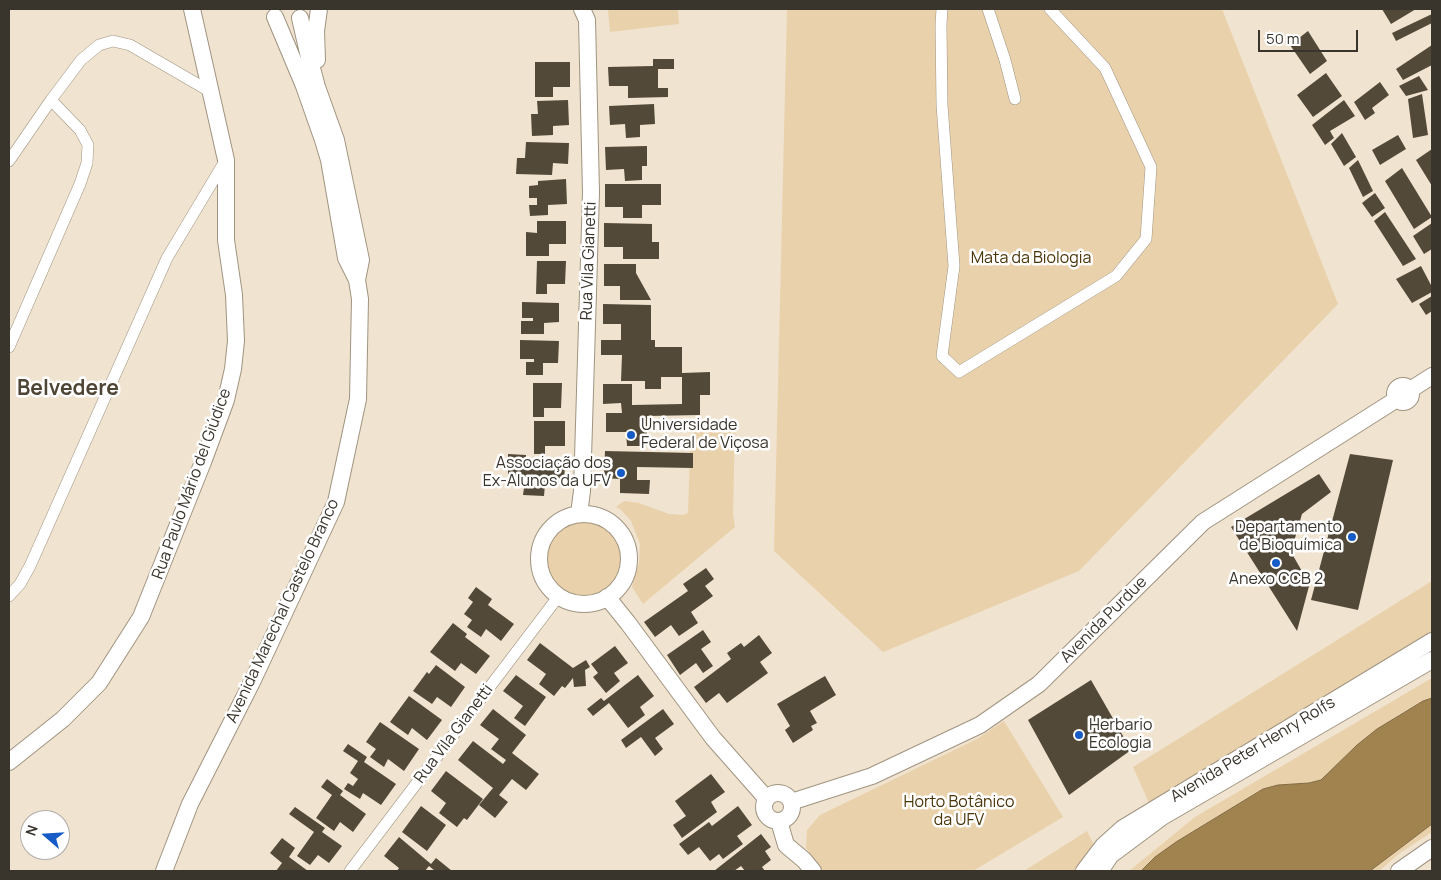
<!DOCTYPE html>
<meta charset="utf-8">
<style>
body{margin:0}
#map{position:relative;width:1441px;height:880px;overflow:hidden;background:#f0e3cf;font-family:Manrope,sans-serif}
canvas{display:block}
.frame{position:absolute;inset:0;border:10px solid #39342c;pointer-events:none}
.north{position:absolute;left:20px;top:810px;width:50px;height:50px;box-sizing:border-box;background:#fff;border:1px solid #b0aeab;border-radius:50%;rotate:289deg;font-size:14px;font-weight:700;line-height:20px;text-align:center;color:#39342c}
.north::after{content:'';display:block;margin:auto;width:18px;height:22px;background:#165bc6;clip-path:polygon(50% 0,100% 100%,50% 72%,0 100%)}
.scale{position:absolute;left:1258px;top:30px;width:100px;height:22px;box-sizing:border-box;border:2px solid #39342c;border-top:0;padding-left:6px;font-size:15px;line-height:18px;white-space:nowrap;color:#39342c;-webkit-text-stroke:4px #fff;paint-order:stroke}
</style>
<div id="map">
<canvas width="1441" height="880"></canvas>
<div class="frame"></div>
<div class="north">N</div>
<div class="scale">50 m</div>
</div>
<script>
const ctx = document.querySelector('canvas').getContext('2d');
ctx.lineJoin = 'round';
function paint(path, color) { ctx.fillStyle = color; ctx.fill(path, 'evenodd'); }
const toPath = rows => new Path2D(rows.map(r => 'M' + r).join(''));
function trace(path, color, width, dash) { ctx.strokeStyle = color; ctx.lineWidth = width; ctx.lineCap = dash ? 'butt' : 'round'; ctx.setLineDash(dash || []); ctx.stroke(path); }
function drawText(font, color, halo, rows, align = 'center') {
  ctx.font = font + ' Manrope,sans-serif'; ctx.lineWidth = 5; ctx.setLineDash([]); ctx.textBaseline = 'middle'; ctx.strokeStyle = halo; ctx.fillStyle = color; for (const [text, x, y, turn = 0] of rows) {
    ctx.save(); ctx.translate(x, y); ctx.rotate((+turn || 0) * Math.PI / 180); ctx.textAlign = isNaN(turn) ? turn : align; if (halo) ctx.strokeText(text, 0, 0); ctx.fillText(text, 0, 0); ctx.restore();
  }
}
const green = toPath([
 [608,9,678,9,679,24,610,32],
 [787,9,1222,9,1338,304,1079,571,883,652,774,551],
 [691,422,735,423,733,514,735,527,643,604,632,587,639,563,640,544,631,521,621,510,616,507,624,501,639,503,669,514,683,515,688,513],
 '547 559a38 38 0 1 1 76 0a38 38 0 1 1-76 0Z',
 [1432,581,1432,633,1149,803,1133,767],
 [1432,678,1432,698,1423,701,1400,714,1357,745,1321,780,1309,783,1278,785,1263,789,1176,842,1155,857,1141,871,1129,871,1195,817],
 [1004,721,1063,817,973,871,823,871,806,848,807,830,820,815,977,739],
 [1432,824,1432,832,1400,853,1379,871,1370,871],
 [1087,831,1095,847,1078,871,1024,871]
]);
const water = toPath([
 [1432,698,1432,824,1370,871,1141,871,1155,857,1176,842,1263,789,1278,785,1309,783,1321,780,1357,745,1377,729,1423,701,1432,698]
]);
const building = toPath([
 [1382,9,1416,9,1391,24],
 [1432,14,1432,23,1396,41,1392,33],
 [1308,31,1327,61,1310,74,1290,45],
 [1432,45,1432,65,1403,80,1396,69],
 [653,59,674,59,674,69,658,69,658,88,668,88,668,97,628,98,628,86,609,86,608,67,653,66],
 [535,62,570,62,570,87,553,87,553,97,535,97],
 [1326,73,1342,96,1313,117,1297,95],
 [1419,76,1428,90,1406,96,1399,86],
 [1380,82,1389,95,1372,108,1375,113,1365,120,1354,102],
 [1422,94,1428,135,1413,138,1408,99],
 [568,100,569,125,553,126,553,135,532,136,531,114,538,114,537,101],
 [1344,100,1355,116,1330,131,1334,138,1325,145,1312,125],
 [654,104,655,124,640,125,640,137,626,138,625,124,610,125,609,106],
 [1342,133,1356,157,1344,166,1331,144],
 [1398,135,1406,149,1380,165,1372,150],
 [526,142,569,143,568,164,553,163,552,175,516,174,517,158,525,158],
 [647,146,647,166,642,166,642,180,625,181,624,169,606,170,605,147],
 [1432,149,1432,186,1416,160],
 [1358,160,1373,191,1363,197,1349,168],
 [1402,168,1432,217,1414,229,1385,181],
 [566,179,567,204,548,205,548,215,530,216,529,205,537,205,537,198,529,198,529,186,538,185,538,181],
 [605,184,661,184,661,205,642,205,642,218,623,218,623,207,605,207],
 [1375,193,1385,208,1372,217,1362,203],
 [1385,212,1416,259,1403,266,1374,221],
 [537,221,566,221,566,244,549,244,549,256,526,256,526,232,537,233],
 [604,223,652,224,652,242,659,242,659,259,623,259,623,247,604,247],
 [1432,223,1432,249,1424,254,1413,236],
 [537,261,566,261,565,284,547,284,547,294,536,294],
 [604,264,636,264,636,273,651,300,620,300,620,286,604,286],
 [1421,266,1432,287,1432,292,1412,303,1396,279],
 [1432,296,1432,311,1426,315,1419,304],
 [522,302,559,303,559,322,544,323,544,334,521,334,521,321,533,321,533,318,522,318],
 [603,304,651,305,651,340,655,340,655,347,682,347,682,373,710,372,710,395,700,395,700,415,647,416,647,446,627,446,626,432,606,432,606,413,622,413,621,403,603,404,603,384,632,384,632,405,682,404,682,377,661,377,661,389,645,389,645,381,621,381,622,355,601,355,601,340,621,340,621,324,603,324],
 [520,340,559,341,558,363,543,363,543,375,526,375,526,362,534,362,534,359,520,359],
 [533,383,562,383,561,408,544,408,544,417,533,417],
 [534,421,565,421,565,446,545,446,545,454,534,454],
 [605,451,693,453,693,468,637,467,637,480,650,480,649,494,620,493,620,479,604,478],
 [508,454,526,455,526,460,565,461,564,485,545,484,544,496,523,495,524,488,532,488,532,477,508,477],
 [1350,454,1393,460,1358,610,1311,600],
 [1319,474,1331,492,1302,514,1291,552,1303,573,1312,575,1297,631,1231,527],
 [706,568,714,579,705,586,713,596,691,612,698,623,679,636,671,625,655,637,644,622,688,591,683,584],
 [476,587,492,599,488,605,514,624,501,641,486,629,481,637,467,627,472,620,464,614,473,602,468,598],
 [453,623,467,634,465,637,490,656,476,674,461,663,455,671,430,652],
 [703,630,711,642,701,649,713,666,703,673,696,663,680,675,667,655],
 [759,635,772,653,760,662,768,673,727,703,719,693,706,703,694,687,731,659,727,653,741,643,744,647],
 [540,643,573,668,586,660,590,667,585,670,586,686,574,687,573,678,565,688,562,686,554,696,539,684,546,674,527,660],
 [615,646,628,663,614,673,620,681,606,693,593,677,598,673,591,664],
 [436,665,465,687,451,707,437,697,432,704,413,691,427,672,429,674],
 [516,675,546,697,525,726,514,718,523,706,503,691],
 [638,675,654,696,640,707,645,715,628,728,609,703,593,716,587,709,601,698,604,701],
 [825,676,836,695,810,711,817,723,811,726,813,730,793,743,785,730,790,726,777,704],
 [1091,680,1131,750,1069,795,1028,720],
 [409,696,442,720,427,740,412,728,408,735,390,722],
 [493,709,526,735,512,753,539,774,526,790,512,779,499,795,508,802,495,818,479,805,493,788,458,760,473,741,503,764,506,760,491,749,499,739,480,725],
 [663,709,674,724,655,738,663,749,655,756,641,737,626,748,621,740],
 [380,722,419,749,404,771,388,759,384,767,370,757,376,749,366,742],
 [348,744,367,757,364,762,396,784,381,805,363,793,360,799,344,789,348,783,353,786,358,779,350,773,358,761,343,751],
 [446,771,483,799,467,820,464,818,457,827,439,813,446,803,431,791],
 [711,774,725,792,711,802,717,812,682,838,673,825,686,816,675,801],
 [327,779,343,791,340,795,366,814,353,832,340,822,334,831,316,818,332,795,321,787],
 [421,806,446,825,427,851,402,832],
 [738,806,752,825,737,836,743,844,723,859,719,854,710,861,699,847,688,855,679,844,709,822,712,826],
 [295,807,325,828,322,832,342,846,329,863,318,855,310,865,297,856,314,832,289,814],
 [761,834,771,847,765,851,771,860,762,867,765,871,745,871,741,866,734,871,714,871],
 [399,837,431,864,436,858,452,871,435,871,429,866,425,871,397,871,399,868,384,856],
 [282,838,295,848,289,857,308,871,276,871,282,863,270,853]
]);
const street = toPath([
 [942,9,941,25,942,105,954,266,942,356,959,372,1116,276,1146,239,1151,167,1105,68,1050,9],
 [988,9,1005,60,1015,99],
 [9,161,51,100,81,60,99,45,113,41,130,45,211,92],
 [9,347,80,184,87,163,88,145,80,130,51,100],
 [9,596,20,584,30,566,167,258,225,161],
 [350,871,558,597]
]);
const secondary = toPath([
 [275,17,304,86,323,140,329,160,346,258,357,280],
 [317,60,316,31,319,9],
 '1395 394a8 8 0 1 1 16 0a8 8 0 1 1-16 0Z',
 [1410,390,1432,376],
 '539 559a45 45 0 1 1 90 0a45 45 0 1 1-90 0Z',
 [579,514,582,491,591,192,587,20,582,9],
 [607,597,628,623,713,738,766,798],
 [9,762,63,719,99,683,141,617,203,462,226,400,233,369,236,341,234,295,226,240,226,160,192,9],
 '764 807a14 14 0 1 1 28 0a14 14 0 1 1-28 0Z',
 [791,802,872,776,980,725,1039,684,1203,522,1397,399],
 [779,821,786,845,804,860,813,871],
 [164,871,190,804,252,682,336,502,358,399,360,299,357,280,361,260,336,140,317,87,308,53,300,18],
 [1084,871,1103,846,1123,828,1432,641],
 [1100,871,1111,855,1162,817,1432,660],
 [1399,871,1432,848]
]);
const markers = [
 [631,435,5,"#165bc6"],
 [621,473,5,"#165bc6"],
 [1352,537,5,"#165bc6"],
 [1276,563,5,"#165bc6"],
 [1079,735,5,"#165bc6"]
];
const parkNames = [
 ["Mata da Biologia",1031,259],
 ["Horto Botânico",959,803],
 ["da UFV",959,821]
];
const streetNames = [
 ["Rua Vila Gianetti",589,261,-88],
 ["Rua Paulo Mário del Giúdice",192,484,-70],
 ["Avenida Marechal Castelo Branco",283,611,-65],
 ["Avenida Purdue",1104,620,-45],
 ["Rua Vila Gianetti",454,734,-53],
 ["Avenida Peter Henry Rolfs",1253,750,-31]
];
const poiNames = [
 ["Universidade",641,426],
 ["Federal de Viçosa",641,444],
 ["Associação dos",611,464,"right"],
 ["Ex-Alunos da UFV",611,482,"right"],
 ["Departamento",1342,528,"right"],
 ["de Bioquímica",1342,546,"right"],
 ["Anexo CCB 2",1276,580,"center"],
 ["Herbario",1089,726],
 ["Ecologia",1089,744]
];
const districtNames = [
 ["Belvedere",68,389]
];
paint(green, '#e9d1ab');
paint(water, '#a1834f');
trace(water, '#826b44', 1);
paint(building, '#534938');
trace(street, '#a09481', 12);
trace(secondary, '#a09481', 18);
trace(street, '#fff', 11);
trace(secondary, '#fff', 16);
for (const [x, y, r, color] of markers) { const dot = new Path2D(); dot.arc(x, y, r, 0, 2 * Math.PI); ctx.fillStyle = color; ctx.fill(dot); trace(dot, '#fff', 2); }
drawText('16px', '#4a3407', '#fff', parkNames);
drawText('16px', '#39342c', '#fff', streetNames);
drawText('16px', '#39342c', '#fff', poiNames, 'left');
drawText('bold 21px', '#4f4534', '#fff', districtNames);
</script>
